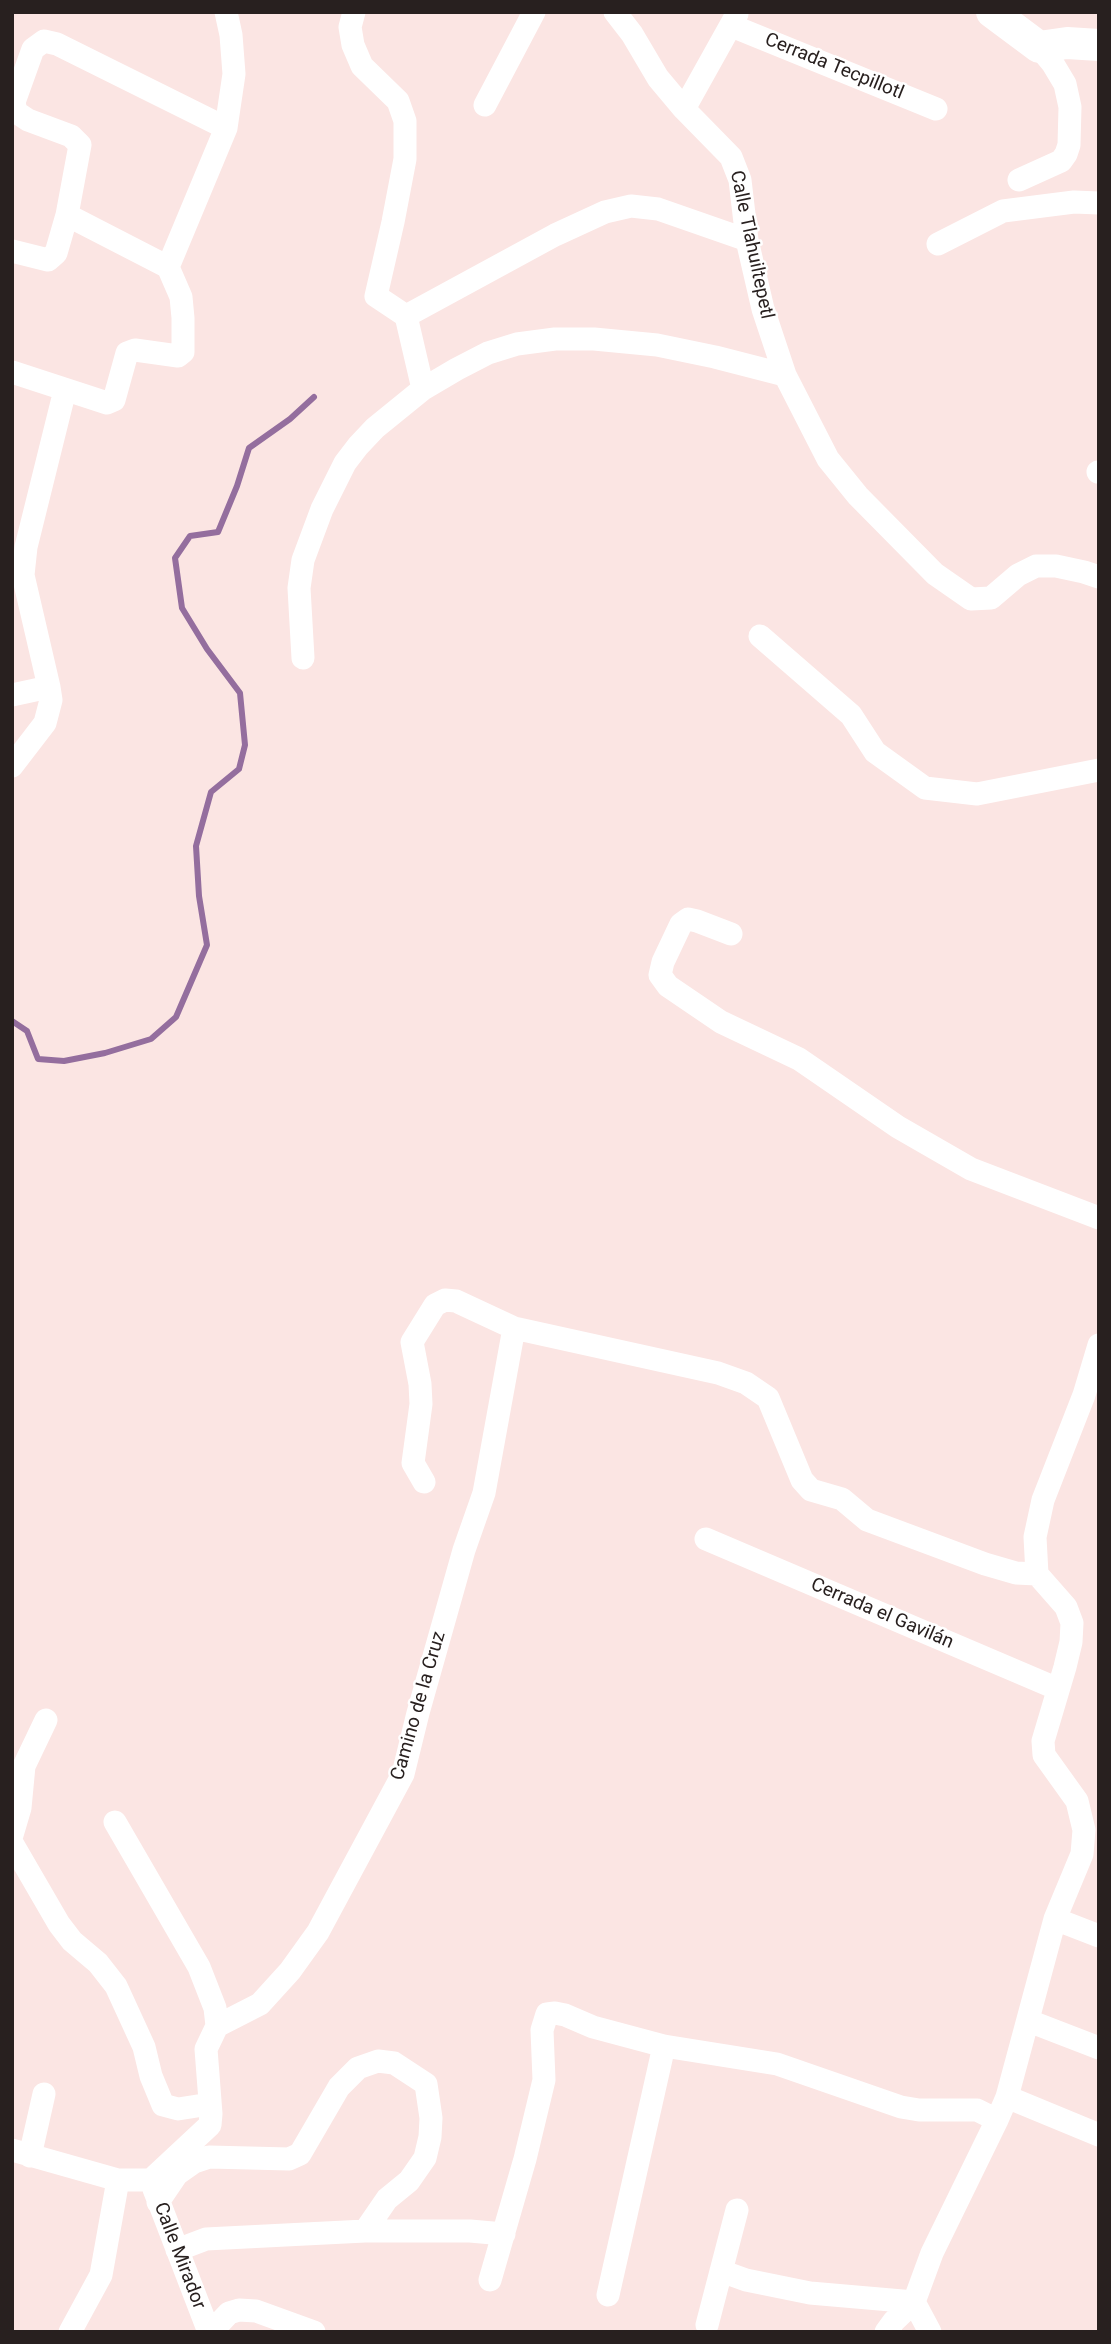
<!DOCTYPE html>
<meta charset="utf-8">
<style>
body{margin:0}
#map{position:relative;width:1111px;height:2344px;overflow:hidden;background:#fbe5e3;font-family:Roboto,sans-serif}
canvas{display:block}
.frame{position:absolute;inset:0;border:14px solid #28201f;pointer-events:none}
</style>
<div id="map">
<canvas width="1111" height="2344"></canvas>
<div class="frame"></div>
</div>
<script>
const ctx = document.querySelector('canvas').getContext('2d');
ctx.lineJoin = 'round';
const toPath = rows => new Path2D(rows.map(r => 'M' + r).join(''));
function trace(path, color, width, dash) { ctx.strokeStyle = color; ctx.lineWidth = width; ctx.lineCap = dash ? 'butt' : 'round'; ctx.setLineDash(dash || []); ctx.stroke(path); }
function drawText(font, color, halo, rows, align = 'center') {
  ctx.font = font + ' Roboto,sans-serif'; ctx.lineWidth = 5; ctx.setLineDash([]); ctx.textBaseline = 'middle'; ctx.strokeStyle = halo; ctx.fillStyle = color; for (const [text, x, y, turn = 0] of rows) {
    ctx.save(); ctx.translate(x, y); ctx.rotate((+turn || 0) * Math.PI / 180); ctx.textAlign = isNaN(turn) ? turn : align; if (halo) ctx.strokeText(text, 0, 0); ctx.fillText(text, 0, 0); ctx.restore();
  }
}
const stream = toPath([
 [12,1021,27,1031,38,1059,64,1061,105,1053,151,1039,176,1017,207,945,199,896,196,846,211,792,239,769,245,745,240,693,207,649,182,608,175,558,190,536,218,532,237,486,249,448,290,419,314,397]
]);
const street = toPath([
 [354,12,350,27,353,45,362,66,398,101,405,121,405,159,393,222,376,296,406,316],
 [615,12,632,34,658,78,684,109,731,157,740,180,747,240,763,309,785,375,828,459,858,496,935,574,971,599,991,598,1018,575,1036,566,1056,566,1084,572,1099,577],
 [732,26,936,109],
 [485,105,534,12],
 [684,109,737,14],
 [1019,180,1061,161,1066,154,1069,145,1070,107,1065,84,1053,64,1039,47],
 [67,215,168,267],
 [938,244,1003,211,1074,202,1099,203],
 [12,251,48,260,56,253,67,215,80,145,71,136,28,120,16,112,14,102,33,49,44,41,57,44,226,128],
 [406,316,555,235,605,212,631,206,658,209,747,240],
 [406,316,423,389],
 [12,372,107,403,114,400,127,353,135,350,178,356,183,352,183,318,181,297,168,267,226,128,234,74,231,35,226,12],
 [1098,472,1099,472],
 [760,636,851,715,875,752,925,788,977,794,1099,770],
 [303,658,299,588,303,560,322,509,345,463,358,446,375,428,423,389,457,369,488,353,517,344,555,339,594,339,657,345,715,357,785,375],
 [12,695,49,687,23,575,26,547,65,390],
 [12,766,45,723,51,700,49,687],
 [731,934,697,921,688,919,681,924,663,962,660,975,668,986,721,1022,799,1059,898,1127,971,1169,1099,1218],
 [424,1482,413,1463,421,1404,420,1384,412,1342,435,1305,445,1300,456,1301,514,1328,718,1373,746,1383,768,1398,802,1480,811,1490,842,1499,867,1520,985,1564,1016,1573,1037,1574],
 [706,1539,1058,1689],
 [115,1822,199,1967,215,2008,217,2026],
 [12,1835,20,1808,24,1766,46,1720],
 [12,1843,59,1924,72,1941,98,1963,116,1986,144,2047,151,2076,163,2105,178,2109,210,2104],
 [1055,1919,1099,1936],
 [1029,2021,1099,2048],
 [217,2026,260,2004,290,1971,318,1932,403,1774,418,1713,464,1550,484,1493,514,1328],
 [1007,2097,1099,2135],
 [12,2150,118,2180,151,2180,210,2125,211,2114,206,2049,217,2026],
 [30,2156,44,2094],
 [154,2189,209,2332],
 [158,2202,177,2174,194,2162,209,2157,289,2159,300,2154,339,2087,358,2068,378,2061,394,2063,426,2084,431,2118,430,2137,425,2158,409,2181,387,2199,365,2231],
 [177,2250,206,2239,365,2231,470,2231,504,2234],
 [721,2271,746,2280,810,2293,914,2302,894,2321,886,2332],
 [490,2280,525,2159,544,2080,542,2030,547,2014,555,2013,565,2015,593,2027,664,2046,777,2064,901,2107,919,2110,977,2110,997,2120],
 [608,2295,664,2046],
 [707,2325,737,2210],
 [70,2332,101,2275,118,2180],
 [211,2332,229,2313,239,2310,256,2311,314,2332],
 [930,2332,914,2302,932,2253,997,2120,1007,2097,1055,1919,1082,1854,1084,1830,1077,1801,1044,1755,1043,1741,1065,1667,1071,1642,1072,1623,1066,1607,1037,1574,1035,1537,1043,1500,1084,1395,1099,1345]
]);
const secondary = toPath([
 [992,12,1039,47,1067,43,1099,45]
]);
const streetNames = [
 ["Cerrada Tecpillotl",834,67,22],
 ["Calle Tlahuiltepetl",751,245,78],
 ["Cerrada el Gavilán",882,1614,23],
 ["Camino de la Cruz",419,1706,-74],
 ["Calle Mirador",179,2256,69]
];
trace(stream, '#946e9e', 6);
trace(street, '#fff', 23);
trace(secondary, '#fff', 32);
drawText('19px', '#28201f', '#fff', streetNames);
</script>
